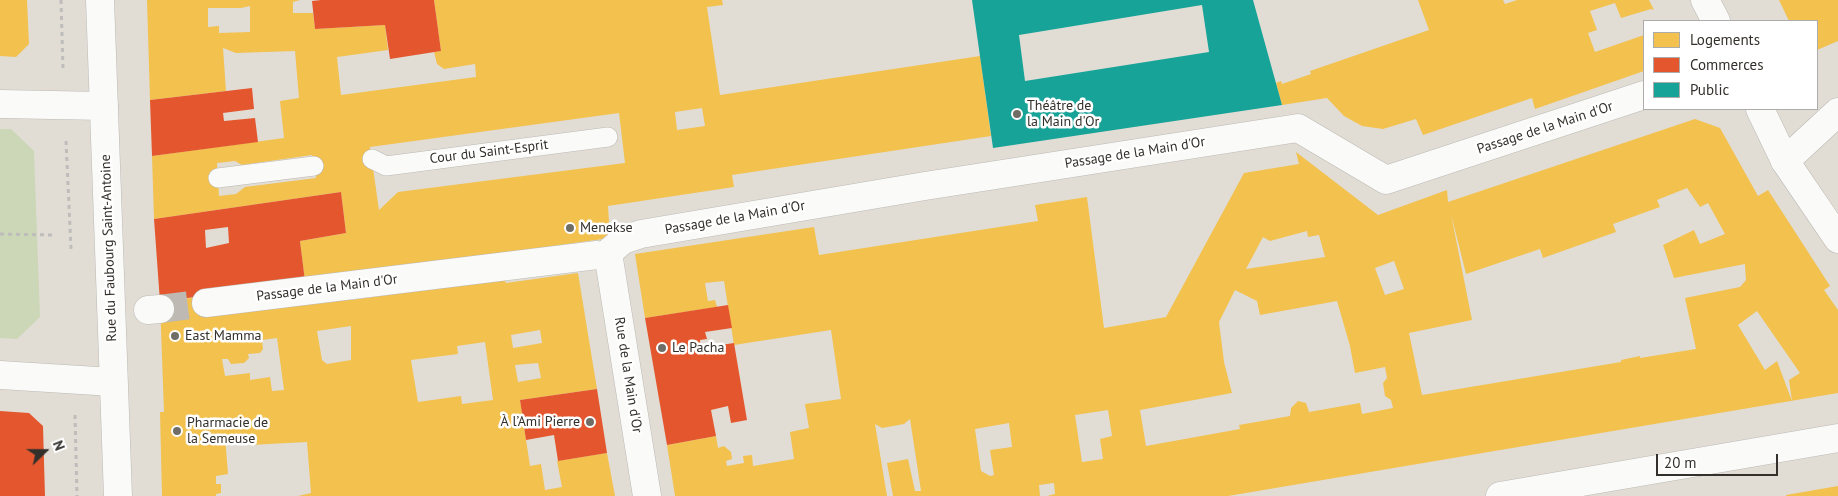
<!DOCTYPE html>
<meta charset="utf-8">
<style>
body{margin:0}
#map{position:relative;width:1838px;height:496px;overflow:hidden;background:#e1ddd5;font-family:"PT Sans",sans-serif}
canvas{display:block}
.legend{position:absolute;left:1643px;top:20px;width:175px;height:90px;box-sizing:border-box;background:#fff;border:1px solid #adacaa;margin:0;padding:6px 9px;list-style:none;font-size:15px;color:#33302b}
.legend li{display:flex;align-items:center;gap:10px;height:25px}
.legend b{width:25px;border:1px solid #adacaa}
.north{position:absolute;left:20px;top:426px;width:50px;height:50px;-webkit-text-stroke:4px #fff;paint-order:stroke;rotate:68deg;font-size:14px;font-weight:700;line-height:20px;text-align:center;color:#33302b}
.north::after{content:'';display:block;margin:auto;width:18px;height:22px;background:#33302b;clip-path:polygon(50% 0,100% 100%,50% 72%,0 100%)}
.scale{position:absolute;left:1656px;top:454px;width:122px;height:22px;box-sizing:border-box;border:2px solid #33302b;border-top:0;padding-left:6px;font-size:15px;line-height:18px;white-space:nowrap;color:#33302b;-webkit-text-stroke:4px #fff;paint-order:stroke}
</style>
<div id="map">
<canvas width="1838" height="496"></canvas>
<ul class="legend">
<li><b style="height:14px;background:#f2c14e"></b>Logements</li>
<li><b style="height:14px;background:#e4572e"></b>Commerces</li>
<li><b style="height:14px;background:#17a398"></b>Public</li>
</ul>
<div class="north">N</div>
<div class="scale">20 m</div>
</div>
<script>
const ctx = document.querySelector('canvas').getContext('2d');
ctx.lineJoin = 'round';
function paint(path, color) { ctx.fillStyle = color; ctx.fill(path, 'evenodd'); }
const toPath = rows => new Path2D(rows.map(r => 'M' + r).join(''));
function trace(path, color, width, dash) { ctx.strokeStyle = color; ctx.lineWidth = width; ctx.lineCap = dash ? 'butt' : 'round'; ctx.setLineDash(dash || []); ctx.stroke(path); }
function drawText(font, color, halo, rows, align = 'center') {
  ctx.font = font + ' "PT Sans",sans-serif'; ctx.lineWidth = 5; ctx.setLineDash([]); ctx.textBaseline = 'middle'; ctx.strokeStyle = halo; ctx.fillStyle = color; for (const [text, x, y, turn = 0] of rows) {
    ctx.save(); ctx.translate(x, y); ctx.rotate((+turn || 0) * Math.PI / 180); ctx.textAlign = isNaN(turn) ? turn : align; if (halo) ctx.strokeText(text, 0, 0); ctx.fillText(text, 0, 0); ctx.restore();
  }
}
const green = toPath([
 [0,129,11,129,34,151,40,317,17,339,0,338]
]);
const homes = toPath([
 [0,0,27,0,29,44,16,57,0,56],
 [147,0,300,0,293,2,293,13,313,13,315,29,385,25,388,50,337,57,341,95,476,77,475,64,444,69,437,64,434,52,441,51,434,0,722,0,723,5,707,7,720,95,980,56,991,136,732,175,734,187,608,206,610,238,305,281,300,241,346,233,341,192,154,219,152,156,284,138,280,101,299,98,295,51,236,53,223,48,226,91,150,100],
 [250,6,250,32,219,33,219,26,208,27,208,8,241,8],
 [702,108,705,126,677,130,675,112],
 [619,113,625,163,398,192,379,210,370,147],
 [312,155,316,178,245,187,236,194,219,196,217,163,235,161,242,165],
 [1418,0,1503,0,1505,4,1517,0,1649,0,1654,10,1651,9,1621,18,1615,3,1590,11,1597,30,1588,33,1595,52,1644,35,1644,71,1535,109,1532,98,1423,135,1416,119,1383,129,1362,126,1344,116,1327,98,1282,105,1276,83,1281,81,1282,84,1311,74,1310,71,1429,30],
 [1779,0,1838,0,1838,41,1817,50,1817,21,1789,21],
 [1695,119,1720,128,1758,196,1768,190,1830,286,1824,290,1838,310,1838,393,1228,496,1047,496,1055,494,1054,483,1039,485,1040,496,893,496,887,463,908,459,915,491,921,491,910,419,904,424,882,428,875,424,887,496,675,496,667,445,716,436,718,448,724,446,731,452,732,459,726,461,727,466,744,463,743,456,752,455,753,466,794,459,790,432,809,428,805,404,841,399,831,330,734,345,724,281,705,283,708,301,715,300,717,307,645,318,635,254,814,227,819,255,1038,221,1035,205,1087,197,1104,328,1166,317,1244,173,1299,164,1296,152,1378,215,1447,190,1448,202],
 [1687,188,1700,207,1708,203,1725,234,1700,244,1694,230,1663,245,1674,278,1745,264,1745,266,1746,280,1740,287,1685,298,1696,349,1640,358,1640,356,1621,360,1621,362,1422,395,1409,333,1472,320,1451,214,1466,274,1540,249,1543,258,1616,232,1613,224,1660,207,1657,200],
 [1307,231,1308,237,1319,235,1325,257,1246,269,1263,237,1270,241],
 [1394,261,1404,289,1385,295,1375,268],
 [1235,290,1257,301,1260,315,1337,301,1350,346,1355,373,1385,367,1387,378,1383,383,1385,396,1391,400,1393,408,1362,414,1360,403,1309,412,1306,403,1298,401,1291,408,1290,416,1239,425,1240,429,1146,446,1140,410,1232,393,1224,362,1219,322],
 [1757,311,1800,373,1789,380,1792,401,1777,361,1765,370,1738,325],
 [1108,410,1112,436,1100,439,1103,459,1082,462,1075,415],
 [1009,423,1012,447,990,450,994,475,990,476,981,471,975,429],
 [578,273,597,389,520,400,530,466,541,464,545,490,562,487,557,461,607,453,615,496,298,496,311,493,307,442,250,445,236,435,225,436,228,474,216,476,216,484,221,484,221,493,216,494,216,496,162,496,160,412,164,412,160,302,205,296,349,292,351,300,504,279,506,283],
 [351,326,351,360,327,364,322,360,317,331],
 [540,330,542,343,513,348,511,335],
 [277,338,284,390,272,391,270,377,250,380,250,373,225,376,222,359,228,359,231,364,244,363,249,358,248,354,260,353,263,349,262,340],
 [485,342,493,400,462,404,461,396,418,402,411,360,458,354,457,346],
 [538,363,541,378,518,382,515,365],
 [1838,486,1838,496,1786,496,1786,495]
]);
const shops = toPath([
 [321,0,434,0,441,51,390,59,385,25,315,29,312,1],
 [252,88,254,109,223,113,224,121,255,118,258,142,152,156,150,100],
 [341,192,346,233,300,241,305,281,160,302,154,219],
 [228,227,229,243,206,248,205,230],
 [728,305,732,328,705,332,707,339,700,340,701,348,734,343,747,420,731,423,728,406,711,410,716,436,667,445,645,318],
 [597,389,607,453,558,461,554,435,526,440,520,400],
 [0,411,29,413,43,426,45,496,0,496]
]);
const public = toPath([
 [972,0,1253,0,1282,105,993,148],
 [1202,5,1209,52,1025,81,1019,35]
]);
const pedestrianTunnel = toPath([
 [160,309,206,303]
]);
const path = toPath([
 [61,0,63,69],
 [66,141,71,249],
 [0,234,53,235],
 [75,415,77,496]
]);
const service = toPath([
 [372,159,386,166,608,137],
 [218,178,314,166]
]);
const pedestrian = toPath([
 [206,303,597,255],
 [148,310,160,309]
]);
const minor = toPath([
 [0,104,104,106],
 [1785,161,1838,112],
 [0,375,113,382],
 [647,496,608,253,623,240,641,234,925,186,1298,128,1386,180,1644,95],
 [1500,496,1838,438]
]);
const tertiary = toPath([
 [1705,0,1716,21],
 [1760,109,1785,161,1838,239]
]);
const primary = toPath([
 [100,0,118,496]
]);
const markers = [
 [1017,114,5,"#706d66"],
 [570,228,5,"#706d66"],
 [175,336,5,"#706d66"],
 [662,348,5,"#706d66"],
 [590,422,5,"#706d66"],
 [177,431,5,"#706d66"]
];
const poiNames = [
 ["Théâtre de",1027,106],
 ["la Main d'Or",1027,122],
 ["Menekse",580,228],
 ["East Mamma",185,336],
 ["Le Pacha",672,348],
 ["À l’Ami Pierre",580,422,"right"],
 ["Pharmacie de",187,423],
 ["la Semeuse",187,439]
];
const streetNames = [
 ["Passage de la Main d'Or",1545,128,-18],
 ["Cour du Saint-Esprit",489,152,-7],
 ["Passage de la Main d'Or",1135,153,-9],
 ["Passage de la Main d'Or",735,218,-10],
 ["Rue du Faubourg Saint-Antoine",109,248,-92],
 ["Passage de la Main d'Or",327,288,-7],
 ["Rue de la Main d'Or",628,375,81]
];
paint(green, '#cbd7b7');
paint(homes, '#f2c14e');
paint(shops, '#e4572e');
paint(public, '#17a398');
trace(pedestrianTunnel, '#bebab3', 28, [28, 14]);
trace(service, '#bcb9b3', 20);
trace(pedestrian, '#bcb9b3', 29);
trace(minor, '#bcb9b3', 29);
trace(tertiary, '#bcb9b3', 29);
trace(primary, '#bcb9b3', 29);
trace(path, '#bebdbb', 3, [4, 4]);
trace(service, '#fafaf9', 19);
trace(pedestrian, '#fafaf9', 28);
trace(minor, '#fafaf9', 28);
trace(tertiary, '#fafaf9', 28);
trace(primary, '#fafaf9', 28);
for (const [x, y, r, color] of markers) { const dot = new Path2D(); dot.arc(x, y, r, 0, 2 * Math.PI); ctx.fillStyle = color; ctx.fill(dot); trace(dot, '#fff', 2); }
drawText('14px', '#33302b', '#fff', poiNames, 'left');
drawText('14px', '#33302b', '#fff', streetNames);
</script>
